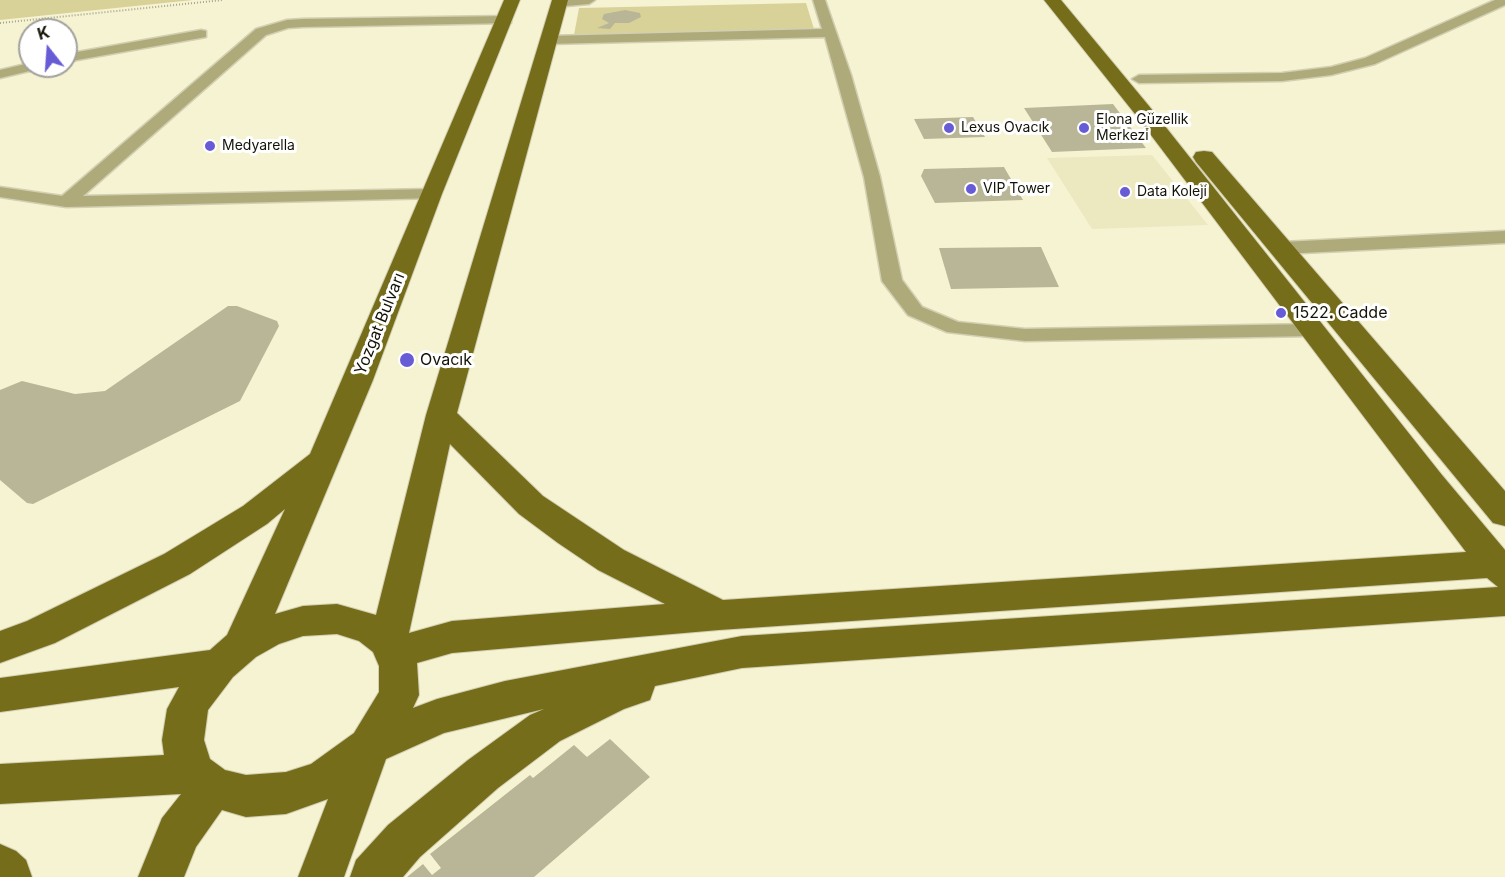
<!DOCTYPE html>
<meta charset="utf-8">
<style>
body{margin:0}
#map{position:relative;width:1505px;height:877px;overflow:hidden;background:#f6f3d3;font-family:Inter,sans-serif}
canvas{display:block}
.north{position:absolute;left:18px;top:18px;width:60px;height:60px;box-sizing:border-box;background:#fff;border:2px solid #a1a19c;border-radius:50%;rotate:343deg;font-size:16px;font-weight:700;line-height:24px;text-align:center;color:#141307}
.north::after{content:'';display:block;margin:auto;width:21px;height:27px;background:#675cd5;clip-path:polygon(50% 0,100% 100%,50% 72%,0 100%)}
</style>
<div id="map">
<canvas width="1505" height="877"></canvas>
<div class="north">K</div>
</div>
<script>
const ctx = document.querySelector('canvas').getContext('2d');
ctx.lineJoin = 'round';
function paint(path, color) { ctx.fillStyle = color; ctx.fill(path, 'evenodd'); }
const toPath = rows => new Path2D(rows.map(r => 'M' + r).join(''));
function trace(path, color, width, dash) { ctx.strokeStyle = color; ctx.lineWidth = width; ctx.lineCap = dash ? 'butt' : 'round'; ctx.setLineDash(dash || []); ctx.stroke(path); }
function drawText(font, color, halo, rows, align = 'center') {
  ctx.font = font + ' Inter,sans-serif'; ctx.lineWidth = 6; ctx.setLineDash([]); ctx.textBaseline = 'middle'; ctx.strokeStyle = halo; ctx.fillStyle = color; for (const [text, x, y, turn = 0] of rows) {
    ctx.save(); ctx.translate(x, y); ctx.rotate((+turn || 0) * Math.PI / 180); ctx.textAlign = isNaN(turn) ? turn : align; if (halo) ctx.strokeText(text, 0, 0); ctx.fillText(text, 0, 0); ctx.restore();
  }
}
const built = toPath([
 [1152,155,1208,225,1092,229,1047,158]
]);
const green = toPath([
 [0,0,193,0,0,20],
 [806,3,814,29,574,35,579,8]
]);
const building = toPath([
 [625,10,640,13,641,17,629,23,615,23,610,29,597,28,609,23,602,19,604,14],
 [1113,104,1146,148,1052,152,1024,108],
 [973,117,985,137,924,139,914,119],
 [1004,167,1023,200,935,203,921,176,924,169],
 [1041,247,1059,287,951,289,939,248],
 [228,306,237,306,277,321,279,326,240,401,33,504,27,503,0,480,0,390,22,381,75,394,105,391],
 [610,739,650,777,534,877,407,877,423,864,432,875,441,868,430,854,530,775,533,778,574,745,587,757]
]);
const path = toPath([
 [0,23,223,0]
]);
const minor = toPath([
 [559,0,595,0,589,4,555,7,555,1,559,0],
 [813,0,825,0,851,75,880,177,902,280,922,307,958,322,1025,329,1313,324,1320,326,1324,330,1320,334,1313,336,1025,341,947,332,908,315,882,281,864,177,825,37,549,44,542,40,549,36,822,29,813,0],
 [1495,0,1505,0,1505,5,1375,64,1331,75,1282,81,1139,83,1132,79,1139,75,1282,73,1331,67,1365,58,1495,0],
 [506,16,511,17,511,23,303,27,288,28,266,35,83,196,431,189,440,194,437,198,66,207,0,197,0,187,62,196,256,29,287,20,303,19,506,16],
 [201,30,206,31,206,37,66,62,66,54,201,30],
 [30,63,30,66,40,66,38,69,0,78,0,70,30,63],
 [1505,231,1505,243,1282,254,1273,248,1282,242,1505,231]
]);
const major = toPath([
 [504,0,520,0,442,194,373,380,275,614,303,606,337,604,376,615,426,415,552,0,568,0,457,413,543,496,624,550,723,600,1466,552,1135,114,1044,0,1061,0,1149,106,1442,475,1505,550,1505,616,742,668,655,686,650,700,624,709,560,741,498,788,420,857,403,877,350,877,356,860,388,825,468,760,530,715,544,709,444,733,386,759,344,877,298,877,328,799,286,814,246,817,222,810,196,847,184,877,138,877,162,818,181,794,0,804,0,764,164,755,162,740,167,709,179,687,0,712,0,678,210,650,227,635,285,509,267,524,190,574,55,643,0,663,0,631,27,621,164,554,243,506,310,454,504,0],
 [450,444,519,514,558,543,598,570,665,604,452,621,409,633,450,444],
 [1487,578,1498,587,742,636,505,681,437,699,413,708,419,695,417,663,452,653,719,630,1487,578],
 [337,634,359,641,373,652,379,666,379,692,354,733,311,764,286,772,246,775,225,770,210,759,204,740,208,710,233,677,256,657,279,644,303,636,337,634],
 [1204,151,1212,152,1505,491,1505,526,1493,523,1196,162,1193,157,1196,152,1204,151],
 [0,844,16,851,26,860,32,877,0,877,0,844]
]);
const markers = [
 [949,128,6,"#675cd5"],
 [1084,128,6,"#675cd5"],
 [210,146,6,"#675cd5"],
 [971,189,6,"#675cd5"],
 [1125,192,6,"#675cd5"],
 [1281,313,6,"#675cd5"],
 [407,360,8,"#675cd5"]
];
const farPoinames = [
 ["Elona Güzellik",1096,120],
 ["Merkezi",1096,136],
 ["Lexus Ovacık",961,128],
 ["Medyarella",222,146],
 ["VIP Tower",983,189],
 ["Data Koleji",1137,192]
];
const poiNames = [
 ["1522. Cadde",1293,313],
 ["Ovacık",420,360]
];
const streetNames = [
 ["Yozgat Bulvarı",380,324,-68]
];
paint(built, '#ece8c0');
paint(green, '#d8d299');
paint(building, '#b9b697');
trace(minor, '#d2cfb2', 3);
trace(major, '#d2cfb2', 2);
trace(path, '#a6a38b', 2, [1, 2]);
paint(minor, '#afaa79');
paint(major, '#766d1a');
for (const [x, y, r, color] of markers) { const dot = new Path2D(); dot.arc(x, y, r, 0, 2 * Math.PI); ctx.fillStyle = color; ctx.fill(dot); trace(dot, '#fff', 2); }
drawText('14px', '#141307', '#fff', farPoinames, 'left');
drawText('16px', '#141307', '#fff', poiNames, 'left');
drawText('16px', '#141307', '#fff', streetNames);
</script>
